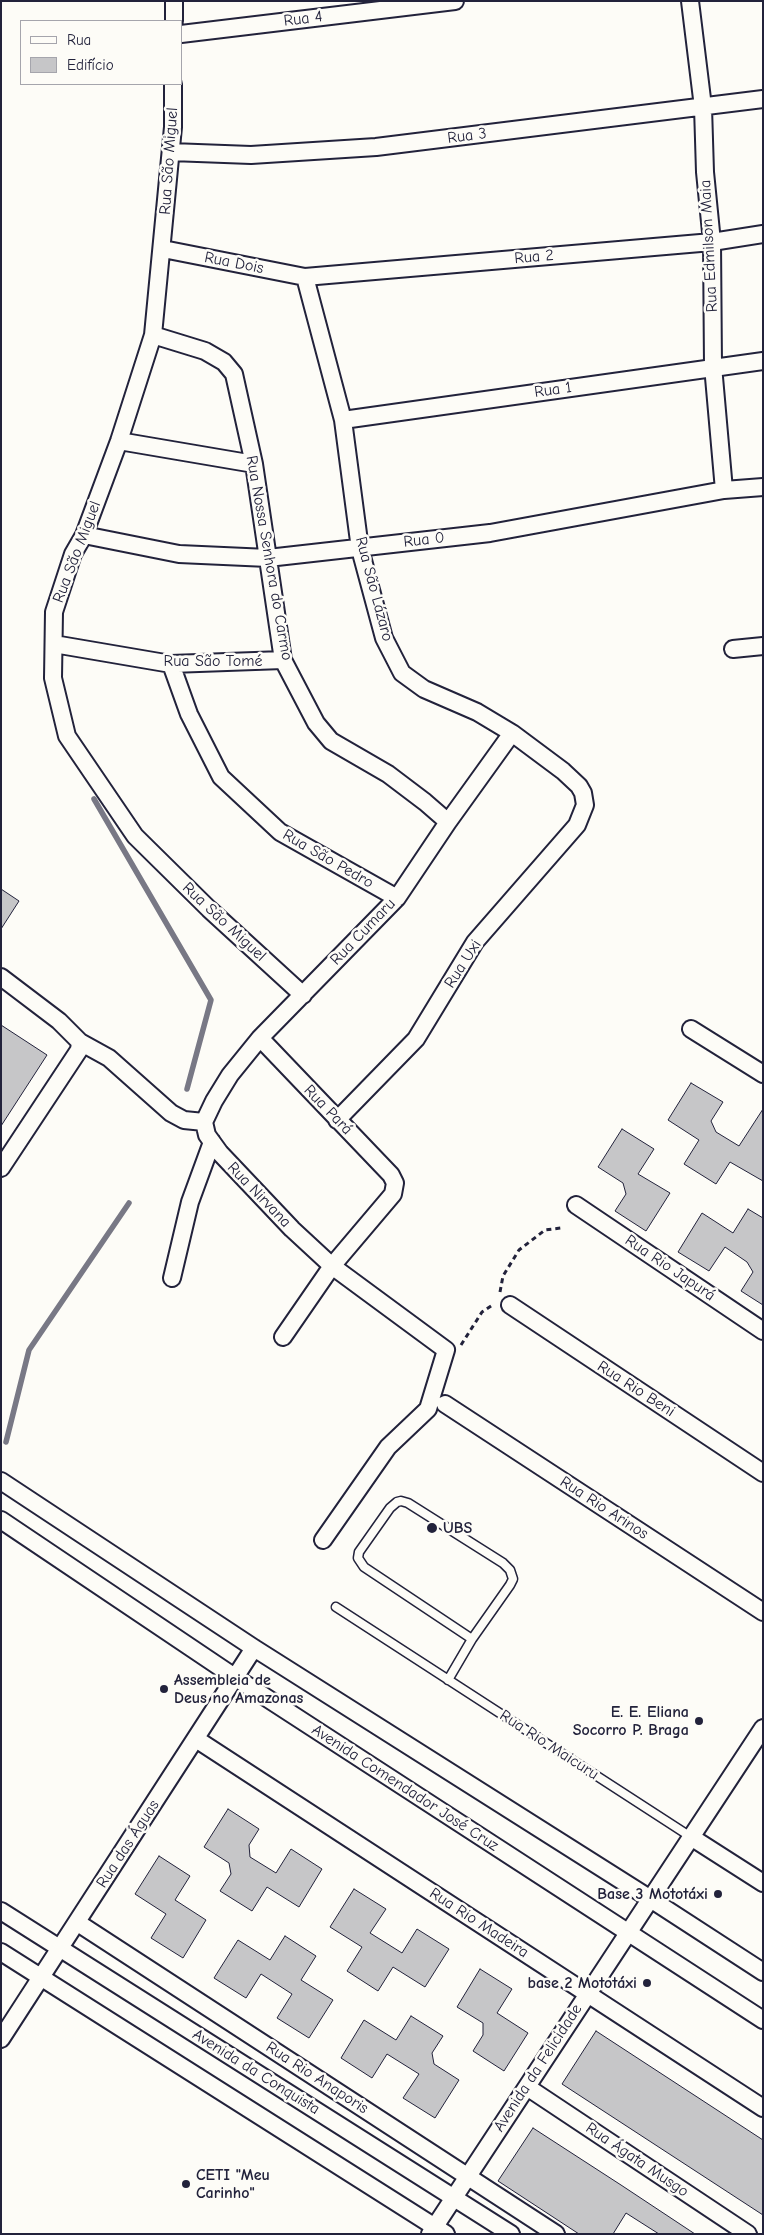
<!DOCTYPE html>
<meta charset="utf-8">
<style>
body{margin:0}
#map{position:relative;width:764px;height:2235px;overflow:hidden;background:#fdfcf7;font-family:"Comic Neue",sans-serif}
canvas{display:block}
.frame{position:absolute;inset:0;border:2px solid #22223b;pointer-events:none}
.legend{position:absolute;left:20px;top:20px;width:162px;height:65px;box-sizing:border-box;background:#fdfcf7;border:1px solid #a5a5ac;margin:0;padding:6px 9px;list-style:none;font-size:15px;color:#22223b}
.legend li{display:flex;align-items:center;gap:10px;height:25px}
.legend b{width:25px;border:1px solid #a5a5ac}
</style>
<div id="map">
<canvas width="764" height="2235"></canvas>
<div class="frame"></div>
<ul class="legend">
<li><b style="height:6px;background:#fdfcf7"></b>Rua</li>
<li><b style="height:14px;background:#c6c6c8"></b>Edifício</li>
</ul>
</div>
<script>
const ctx = document.querySelector('canvas').getContext('2d');
ctx.lineJoin = 'round';
const toPath = rows => new Path2D(rows.map(r => 'M' + r).join(''));
function trace(path, color, width, dash) { ctx.strokeStyle = color; ctx.lineWidth = width; ctx.lineCap = dash ? 'butt' : 'round'; ctx.setLineDash(dash || []); ctx.stroke(path); }
function paint(path, color) { ctx.fillStyle = color; ctx.fill(path, 'evenodd'); }
function drawText(font, color, halo, rows, align = 'center') {
  ctx.font = font + ' "Comic Neue",sans-serif'; ctx.lineWidth = 5; ctx.setLineDash([]); ctx.textBaseline = 'middle'; ctx.strokeStyle = halo; ctx.fillStyle = color; for (const [text, x, y, turn = 0] of rows) {
    ctx.save(); ctx.translate(x, y); ctx.rotate((+turn || 0) * Math.PI / 180); ctx.textAlign = isNaN(turn) ? turn : align; if (halo) ctx.strokeText(text, 0, 0); ctx.fillText(text, 0, 0); ctx.restore();
  }
}
const stream = toPath([
 [94,799,211,1000,187,1089],
 [6,1442,29,1350,129,1203]
]);
const building = toPath([
 [1,889,19,901,1,929,1,889],
 [1,1025,47,1055,1,1126,1,1025],
 [691,1083,723,1102,711,1121,716,1132,739,1146,763,1109,763,1181,730,1162,716,1184,684,1164,699,1140,668,1120,691,1083],
 [622,1129,654,1149,638,1174,670,1193,646,1231,615,1211,626,1194,623,1183,598,1167,622,1129],
 [748,1209,763,1218,763,1305,741,1291,753,1272,747,1262,725,1247,709,1271,678,1252,702,1213,733,1233,748,1209],
 [228,1809,259,1829,249,1845,250,1857,276,1873,291,1849,322,1869,299,1907,267,1887,252,1911,220,1891,231,1874,229,1863,204,1847,228,1809],
 [159,1856,190,1876,175,1900,206,1920,183,1958,151,1938,166,1914,135,1894,159,1856],
 [354,1889,386,1909,370,1933,402,1953,417,1929,449,1949,425,1987,393,1967,378,1991,347,1971,362,1947,330,1927,354,1889],
 [285,1936,316,1956,301,1980,333,2000,309,2038,277,2018,292,1994,261,1974,246,1998,214,1978,238,1940,270,1960,285,1936],
 [480,1969,512,1989,497,2013,528,2033,504,2071,473,2051,483,2035,483,2023,457,2007,480,1969],
 [411,2016,443,2036,432,2053,434,2064,459,2080,435,2118,403,2098,419,2074,387,2054,372,2078,341,2058,364,2020,396,2040,411,2016],
 [596,2031,763,2140,763,2215,562,2084,596,2031],
 [533,2128,621,2185,695,2234,659,2234,626,2213,613,2234,579,2234,550,2215,498,2181,533,2128]
]);
const path = toPath([
 [500,1292,503,1276,519,1250,545,1230,561,1228],
 [461,1345,482,1312,494,1304]
]);
const service = toPath([
 [336,1607,691,1837],
 [448,1680,472,1639,364,1567,358,1558,359,1552,390,1508,397,1502,401,1501,408,1503,503,1563,510,1570,513,1579,510,1585,472,1639]
]);
const minor = toPath([
 [690,1,703,107,705,172,712,242,713,366,724,490],
 [174,21,174,1],
 [181,34,455,1],
 [173,84,173,127,153,335,119,441,84,535,73,554,54,612,53,678,67,736,135,836,209,909,303,995],
 [171,152,251,155,376,147,763,99],
 [163,249,305,277,712,242,763,234],
 [305,277,343,420,360,549,384,638,402,673,424,689,477,712,512,733,563,771,579,786,583,793,585,805,577,825,475,942,416,1039,337,1120],
 [153,335,205,351,224,362,234,374,254,464,283,660,316,723,331,741,388,774,425,802,448,822],
 [343,420,763,361],
 [119,441,254,464],
 [84,535,179,554,268,558,490,533,724,490,763,487],
 [54,644,171,664,283,660],
 [733,649,763,646],
 [171,664,189,714,221,777,280,832,397,898],
 [1,977,59,1021,80,1042],
 [691,1029,763,1074],
 [260,1038,391,1175,395,1183,393,1194,332,1266,283,1337],
 [80,1042,109,1058,171,1113,184,1120,204,1122],
 [1,1168,79,1050,80,1042],
 [576,1205,763,1331],
 [172,1278,190,1202,212,1142],
 [510,1305,763,1473],
 [445,1404,763,1612],
 [1,1481,254,1648,649,1898,763,1972],
 [1,1520,236,1678,763,2020],
 [323,1540,388,1447,428,1409,446,1350,332,1266,292,1229,220,1153,207,1135,204,1122,214,1101,230,1075,260,1038,397,898,448,822,512,733],
 [196,1739,763,2108],
 [691,1837,763,1883],
 [1,1911,511,2234],
 [78,1923,556,2234],
 [1,1952,446,2234],
 [1,2039,254,1648],
 [527,2087,748,2234],
 [430,2234,763,1728]
]);
const markers = [
 [432,1528,6,"#22223b"],
 [164,1689,5,"#22223b"],
 [699,1721,5,"#22223b"],
 [718,1894,5,"#22223b"],
 [647,1983,5,"#22223b"],
 [186,2184,5,"#22223b"]
];
const streetNames = [
 ["Rua 4",303,19,-7],
 ["Rua 3",467,136,-7],
 ["Rua São Miguel",169,161,-86],
 ["Rua Edmilson Maia",709,246,-93],
 ["Rua 2",534,257,-5],
 ["Rua Dois",234,263,11],
 ["Rua 1",553,390,-8],
 ["Rua 0",424,540,-6],
 ["Rua São Miguel",77,552,-69],
 ["Rua Nossa Senhora do Carmo",269,558,80],
 ["Rua São Lázaro",374,589,75],
 ["Rua São Tomé",213,661],
 ["Rua São Pedro",328,859,30],
 ["Rua São Miguel",224,922,43],
 ["Rua Cumaru",363,932,-46],
 ["Rua Uxi",463,964,-57],
 ["Rua Pará",328,1110,46],
 ["Rua Nirvana",259,1195,46],
 ["Rua Rio Japurá",670,1268,34],
 ["Rua Rio Beni",636,1389,33],
 ["Rua Rio Arinos",604,1508,33],
 ["Rua Rio Maicuru",549,1745,33],
 ["Avenida Comendador José Cruz",405,1788,33],
 ["Rua das Águas",128,1844,-57],
 ["Rua Rio Madeira",479,1923,33],
 ["Avenida da Felicidade",538,2068,-57],
 ["Avenida da Conquista",256,2072,32],
 ["Rua Rio Anaporis",317,2078,33],
 ["Rua Ágata Musgo",637,2160,34]
];
const poiNames = [
 ["UBS",443,1528],
 ["Assembleia de",174,1680],
 ["Deus no Amazonas",174,1698],
 ["E. E. Eliana",689,1712,"right"],
 ["Socorro P. Braga",689,1730,"right"],
 ["Base 3 Mototáxi",708,1894,"right"],
 ["base 2 Mototáxi",637,1983,"right"],
 ["CETI \"Meu",196,2175],
 ["Carinho\"",196,2193]
];
trace(stream, '#787885', 5.5);
paint(building, '#c6c6c8');
trace(building, '#22223b', 1);
trace(service, '#22223b', 11);
trace(minor, '#22223b', 20);
trace(path, '#22223b', 3, [5, 4]);
trace(service, '#fdfcf7', 8);
trace(minor, '#fdfcf7', 16);
for (const [x, y, r, color] of markers) { const dot = new Path2D(); dot.arc(x, y, r, 0, 2 * Math.PI); ctx.fillStyle = color; ctx.fill(dot); trace(dot, '#fdfcf7', 2); }
drawText('16px', '#22223b', '#fdfcf7', streetNames);
drawText('bold 16px', '#22223b', '#fdfcf7', poiNames, 'left');
</script>
